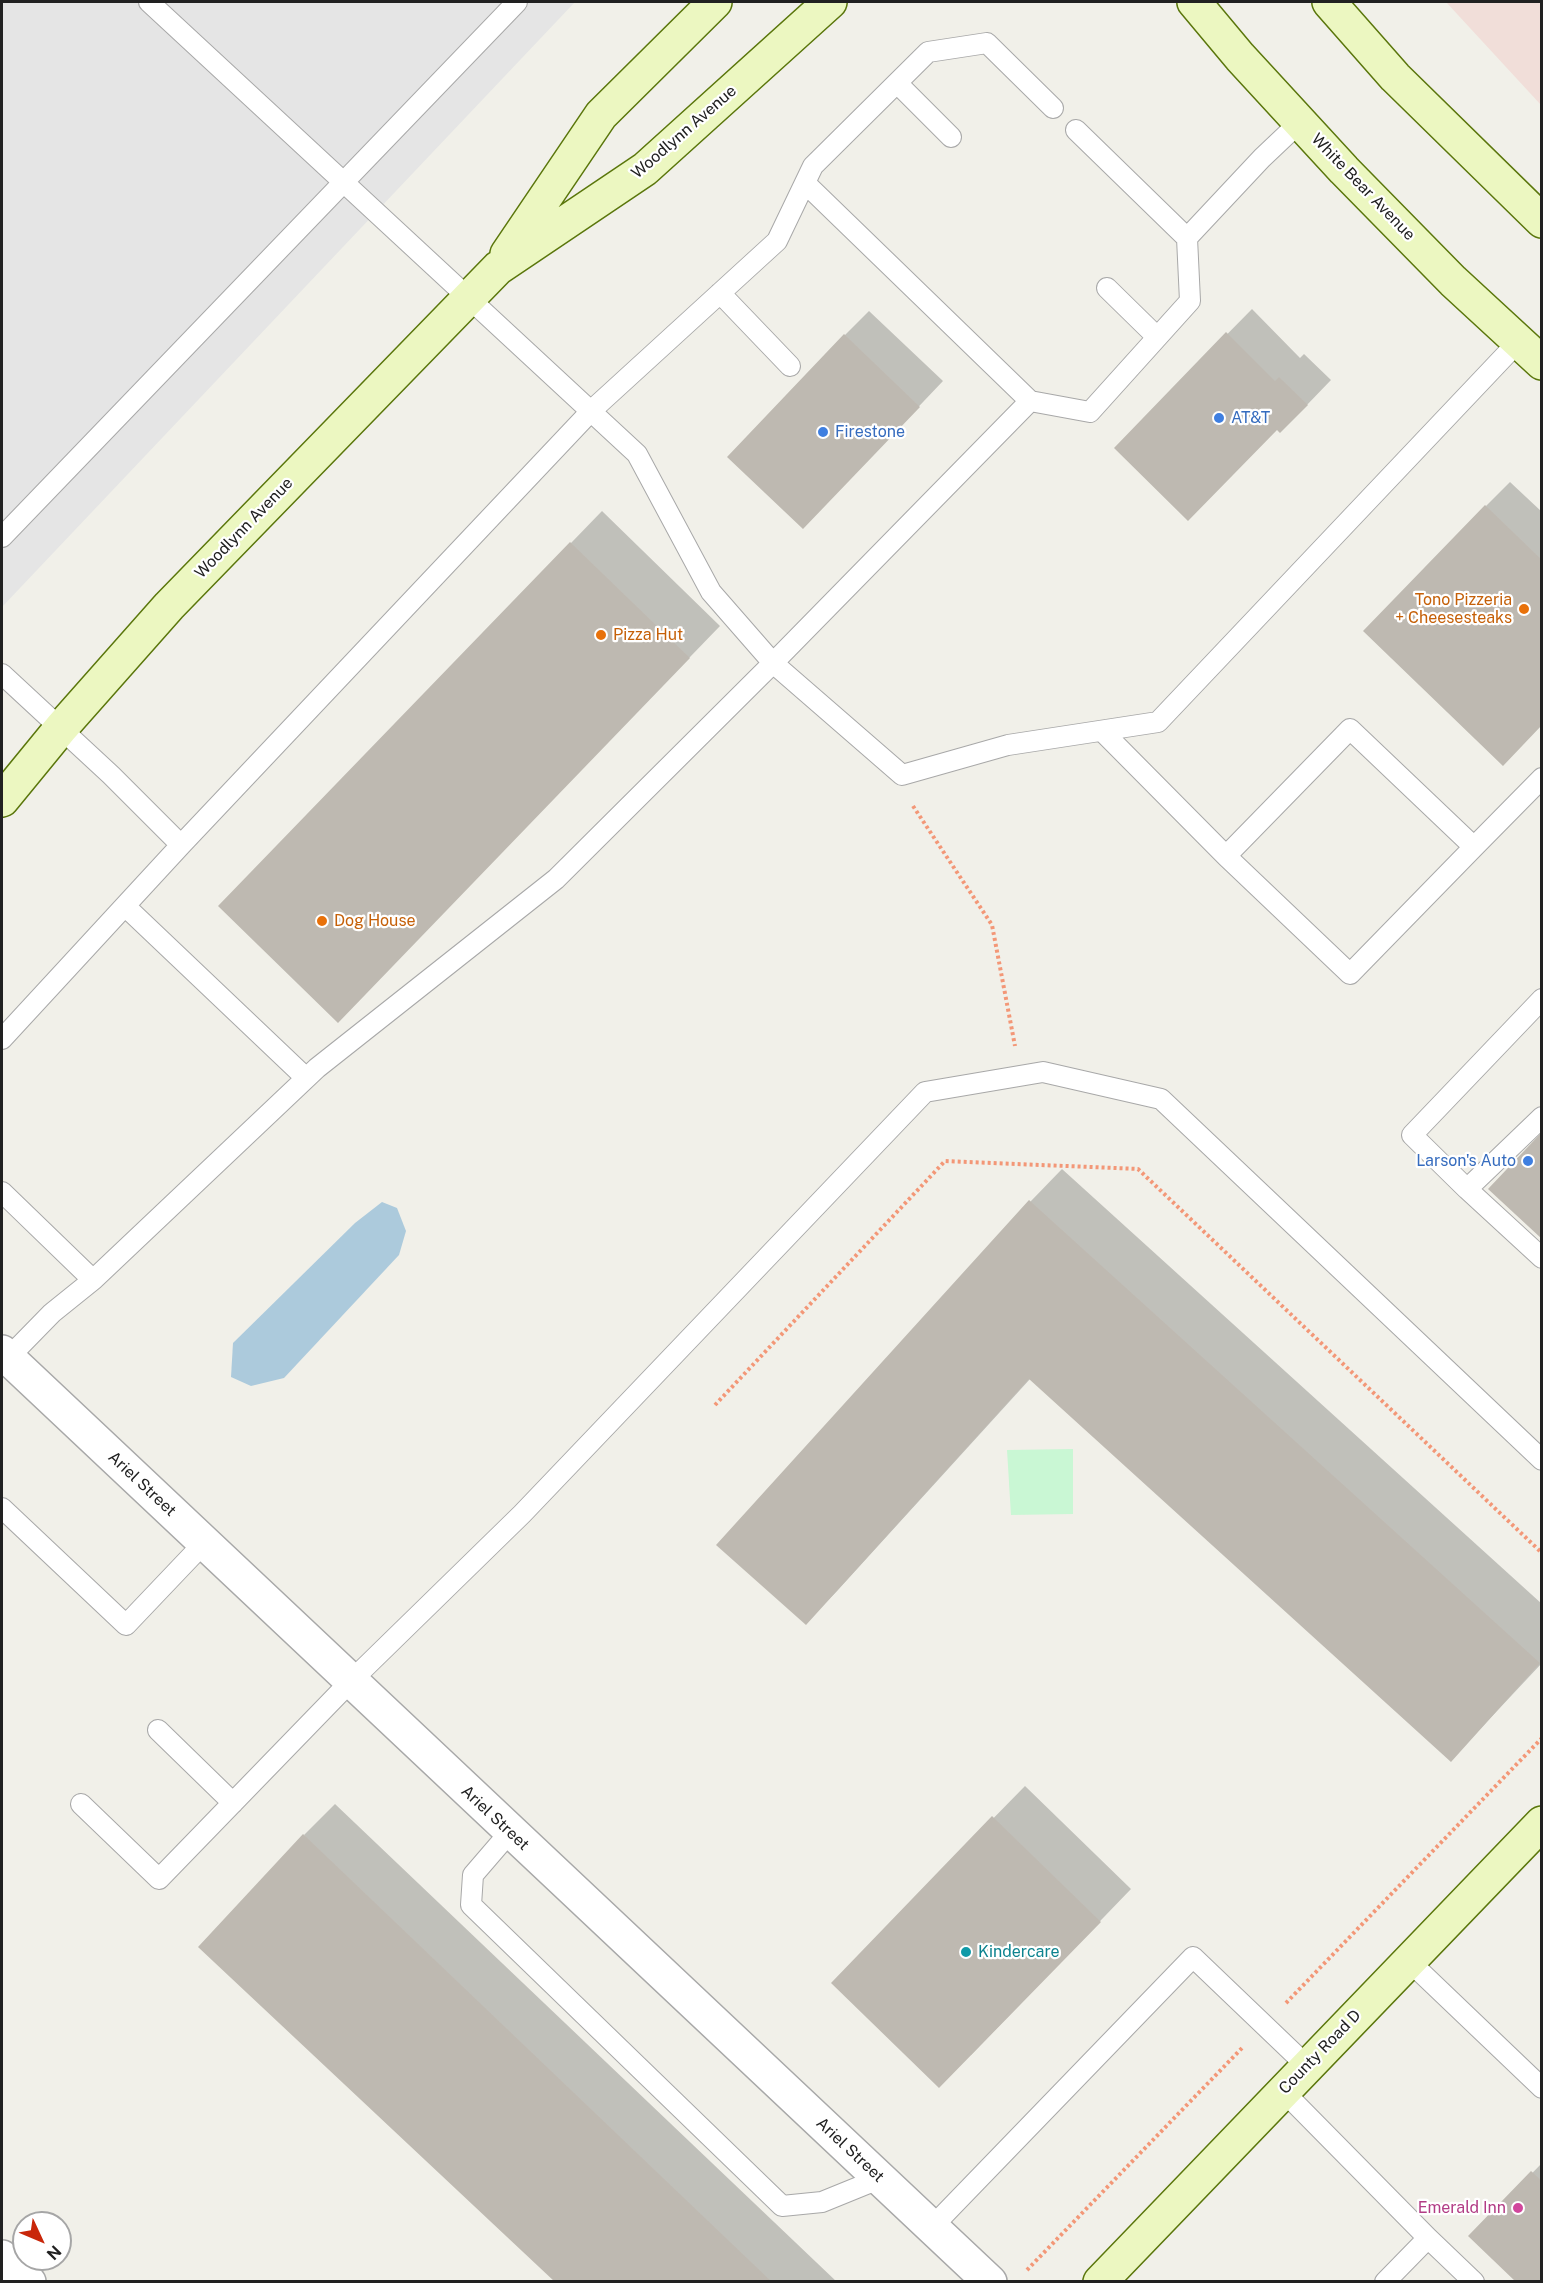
<!DOCTYPE html>
<style>
body{margin:0}
#map{position:relative;width:1543px;height:2283px;overflow:hidden;background:#f1f0e9;font-family:"Public Sans",sans-serif}
canvas{display:block}
.frame{position:absolute;inset:0;border:3px solid #212121;pointer-events:none}
.north{position:absolute;left:12px;top:2211px;width:60px;height:60px;box-sizing:border-box;background:#fff;border:2px solid #a6a6a6;border-radius:50%;rotate:134deg;font-size:16px;font-weight:700;line-height:24px;text-align:center;color:#212121}
.north::after{content:'';display:block;margin:auto;width:21px;height:27px;background:#c9270a;clip-path:polygon(50% 0,100% 100%,50% 72%,0 100%)}
</style>
<div id="map">
<canvas width="1543" height="2283"></canvas>
<div class="frame"></div>
<div class="north">N</div>
</div>
<script>
const ctx = document.querySelector('canvas').getContext('2d');
ctx.lineJoin = 'round';
function paint(path, color) { ctx.fillStyle = color; ctx.fill(path, 'evenodd'); }
const toPath = rows => new Path2D(rows.map(r => 'M' + r).join(''));
function trace(path, color, width, dash) { ctx.strokeStyle = color; ctx.lineWidth = width; ctx.lineCap = dash ? 'butt' : 'round'; ctx.setLineDash(dash || []); ctx.stroke(path); }
function drawText(font, color, halo, rows, align = 'center') {
  ctx.font = font + ' "Public Sans",sans-serif'; ctx.lineWidth = 4.5; ctx.setLineDash([]); ctx.textBaseline = 'middle'; ctx.strokeStyle = halo; ctx.fillStyle = color; for (const [text, x, y, turn = 0] of rows) {
    ctx.save(); ctx.translate(x, y); ctx.rotate((+turn || 0) * Math.PI / 180); ctx.textAlign = isNaN(turn) ? turn : align; if (halo) ctx.strokeText(text, 0, 0); ctx.fillText(text, 0, 0); ctx.restore();
  }
}
const commercial = toPath([
 [1446,2,1541,2,1541,105]
]);
const park = toPath([
 [1073,1449,1073,1514,1011,1515,1007,1450]
]);
const parking = toPath([
 [2,2,575,2,2,607]
]);
const water = toPath([
 [382,1202,397,1208,406,1231,399,1255,284,1378,251,1386,231,1377,233,1343,355,1223]
]);
const shadow = toPath([
 [1252,309,1300,358,1304,354,1331,380,1305,407,1277,428,1116,447],
 [869,311,943,381,827,503,845,335],
 [1510,482,1542,512,1542,724,1486,506],
 [602,511,720,626,369,989,571,543],
 [1062,1169,1542,1604,1542,1663,1451,1760,1030,1379,837,1591,806,1623,719,1544,1031,1201],
 [1025,1786,1131,1889,971,2055,833,1982],
 [335,1804,837,2282,557,2282,304,1835],
 [1542,2163,1542,2282,1471,2236]
]);
const building = toPath([
 [1226,332,1275,381,1279,377,1308,405,1280,433,1277,430,1188,521,1114,448],
 [844,334,920,407,803,529,727,457],
 [1485,505,1542,560,1542,725,1503,766,1363,631],
 [570,542,690,658,338,1023,218,906],
 [1542,1132,1542,1239,1488,1189],
 [1029,1200,1540,1663,1451,1762,1029,1379,806,1625,716,1545],
 [992,1816,1101,1922,939,2088,831,1983],
 [303,1834,772,2282,555,2282,198,1947],
 [1531,2171,1542,2181,1542,2282,1516,2282,1468,2236]
]);
const path = toPath([
 [913,806,992,925,1015,1046],
 [715,1405,945,1161,1138,1169,1542,1553],
 [1286,2003,1542,1738],
 [1027,2270,1243,2047]
]);
const lane = toPath([
 [149,2,637,454,711,592,773,663,902,775,1008,745,1158,722,1518,342],
 [897,83,951,137],
 [805,183,1030,401],
 [1187,238,1262,158,1300,122],
 [1107,288,1156,336],
 [720,293,790,366],
 [2,537,517,2],
 [2,674,111,775,181,845],
 [1102,731,1226,856],
 [1474,847,1350,729,1226,856,1350,974,1474,847,1542,778],
 [125,906,306,1078],
 [2,1039,181,845,592,410,777,241,813,166,928,52,987,43,1053,108],
 [1542,1117,1467,1189,1542,1258],
 [1467,1189,1412,1135,1542,999],
 [2,1192,93,1280,317,1068,556,879,773,663,1030,401,1090,412,1190,301,1187,238,1076,130],
 [8,1358,52,1313,93,1280],
 [2,1508,126,1625,204,1543],
 [158,1730,233,1803],
 [81,1804,159,1879,351,1681,522,1514,925,1092,1043,1072,1161,1099,1542,1460],
 [510,1832,473,1875,471,1905,782,2206,822,2202,881,2178],
 [1409,1961,1542,2088],
 [1283,2091,1428,2238,1385,2282],
 [932,2227,1193,1957,1307,2066],
 [1428,2238,1474,2282]
]);
const street = toPath([
 [2,1352,990,2282],
 [2,2257,29,2282]
]);
const secondary = toPath([
 [1194,2,1240,57,1344,170,1453,281,1542,363],
 [1329,2,1395,77,1542,221],
 [507,254,601,115,715,2],
 [2,800,61,728,169,606,498,268,645,169,830,2],
 [1100,2282,1542,1823]
]);
const markers = [
 [1219,418,6,"#3f7fe0"],
 [823,432,6,"#3f7fe0"],
 [1524,609,6,"#e8710a"],
 [601,635,6,"#e8710a"],
 [322,921,6,"#e8710a"],
 [1528,1161,6,"#3f7fe0"],
 [966,1952,6,"#0f9aa8"],
 [1518,2208,6,"#d1479c"]
];
const streetNames = [
 ["Woodlynn Avenue",684,132,-41],
 ["White Bear Avenue",1363,187,46],
 ["Woodlynn Avenue",244,528,-46],
 ["Ariel Street",142,1484,43],
 ["Ariel Street",495,1818,43],
 ["County Road D",1320,2052,-46],
 ["Ariel Street",850,2150,43]
];
const shopNames = [
 ["AT&T",1231,418],
 ["Firestone",835,432],
 ["Larson's Auto",1516,1161,"right"]
];
const foodNames = [
 ["Tono Pizzeria",1512,600,"right"],
 ["+ Cheesesteaks",1512,618,"right"],
 ["Pizza Hut",613,635],
 ["Dog House",334,921]
];
const cultureNames = [
 ["Kindercare",978,1952]
];
const hotelNames = [
 ["Emerald Inn",1506,2208]
];
paint(commercial, '#f1ded9');
paint(park, '#c9f7d4');
paint(parking, '#e5e5e5');
paint(water, '#accadc');
paint(shadow, '#0003');
paint(building, '#beb9b1');
trace(lane, '#a8a8a8', 22);
trace(street, '#a8a8a8', 36);
trace(secondary, '#5a760b', 36);
trace(path, '#f39777', 4, [3, 3]);
trace(lane, '#fff', 20);
trace(street, '#fff', 33);
trace(secondary, '#ecf7c1', 33);
for (const [x, y, r, color] of markers) { const dot = new Path2D(); dot.arc(x, y, r, 0, 2 * Math.PI); ctx.fillStyle = color; ctx.fill(dot); trace(dot, '#fff', 2); }
drawText('16px', '#212121', '#fff', streetNames);
drawText('16px', '#366cbe', '#fff', shopNames, 'left');
drawText('16px', '#c56008', '#fff', foodNames, 'left');
drawText('16px', '#0d838f', '#fff', cultureNames, 'left');
drawText('16px', '#b23c85', '#fff', hotelNames, 'right');
</script>
